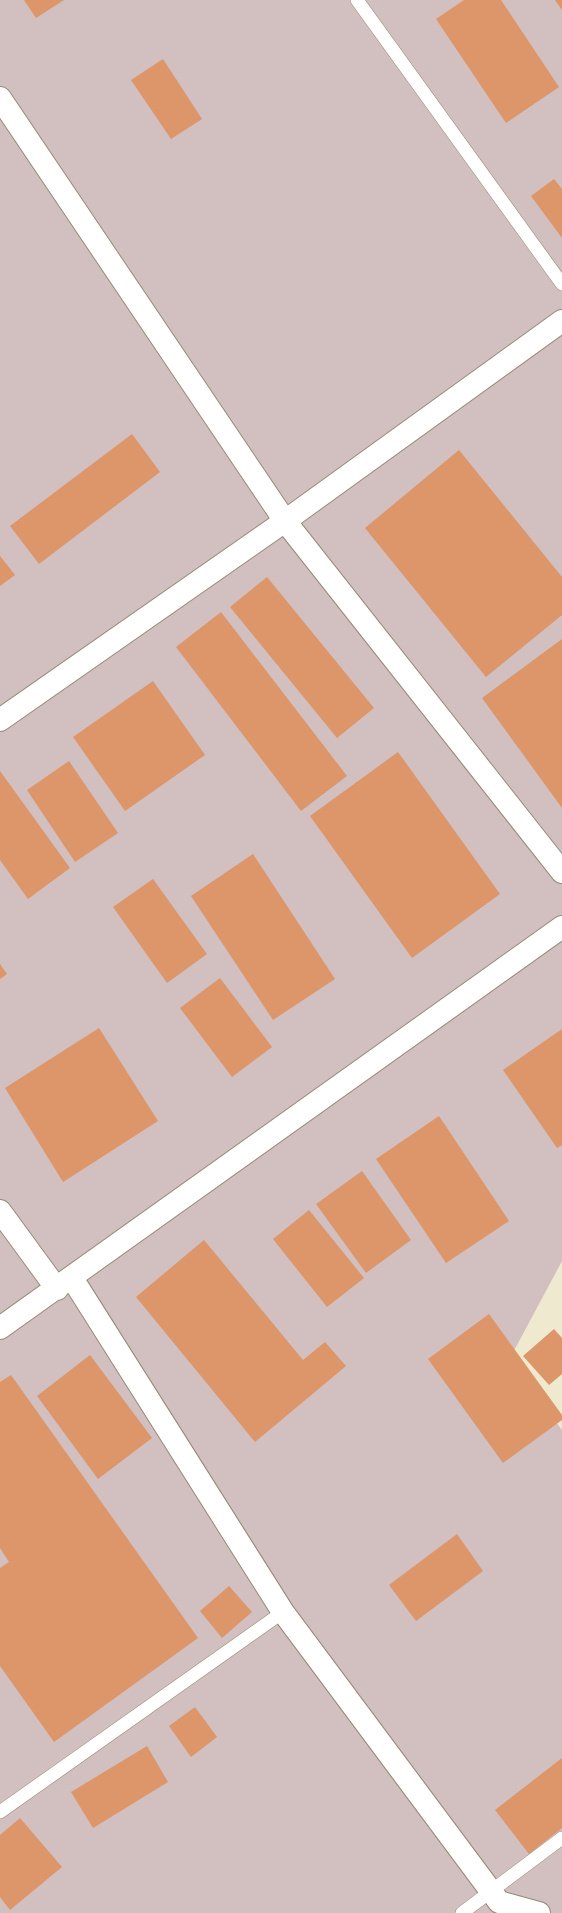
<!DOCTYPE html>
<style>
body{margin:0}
canvas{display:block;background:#efe9cf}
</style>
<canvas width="562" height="1913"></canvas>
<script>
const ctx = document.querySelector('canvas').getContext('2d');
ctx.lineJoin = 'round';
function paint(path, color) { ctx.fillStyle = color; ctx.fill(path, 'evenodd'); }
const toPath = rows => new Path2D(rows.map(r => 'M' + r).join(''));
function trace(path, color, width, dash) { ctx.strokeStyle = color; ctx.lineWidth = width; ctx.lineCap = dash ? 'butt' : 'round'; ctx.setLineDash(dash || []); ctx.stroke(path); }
const industrial = toPath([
 [0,0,562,0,562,1261,509,1360,562,1430,562,1913,0,1913]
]);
const building = toPath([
 [24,0,64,0,36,18],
 [464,0,501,0,559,87,506,123,436,19],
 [555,0,562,0,562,10],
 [163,59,202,119,171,139,131,80],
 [554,179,562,189,562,238,531,196],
 [132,434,160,472,39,564,10,526],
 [459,450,562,577,562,615,486,677,365,528],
 [0,556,15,575,0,586],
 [267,577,374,708,337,738,230,607],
 [221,612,347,776,301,811,176,647],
 [562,639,562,808,482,698],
 [153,681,205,755,125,811,73,737],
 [398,752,500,894,412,958,310,816],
 [69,761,118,833,75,862,27,790],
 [0,771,70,868,28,899,0,860],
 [253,854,335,979,273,1020,191,896],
 [153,879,207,954,167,983,113,907],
 [0,964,7,974,0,979],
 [220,978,272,1047,232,1077,180,1008],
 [99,1028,158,1121,63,1182,5,1088],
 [562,1029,562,1145,557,1148,503,1070],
 [439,1116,509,1221,446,1263,376,1159],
 [362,1171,411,1240,366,1273,316,1204],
 [309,1210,364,1278,327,1307,273,1239],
 [204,1240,303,1360,325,1342,346,1366,255,1442,136,1297],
 [489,1314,562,1415,562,1420,503,1463,428,1359],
 [554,1329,562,1338,562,1374,549,1385,523,1356],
 [90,1355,152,1438,98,1479,37,1396],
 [11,1375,198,1638,54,1742,0,1666,0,1568,9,1562,0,1548,0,1382],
 [457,1534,483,1571,416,1621,389,1585],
 [229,1586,252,1612,222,1638,200,1611],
 [195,1707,217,1737,191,1757,169,1726],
 [147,1746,168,1782,93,1828,71,1792],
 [562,1758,562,1828,529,1854,495,1810],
 [20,1818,62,1867,10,1910,0,1897,0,1835]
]);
const lane = toPath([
 [357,0,562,284],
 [0,1812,283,1612],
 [462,1913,562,1838]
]);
const street = toPath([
 [0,98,285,521,562,872],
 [0,720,285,521,562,321],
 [0,1211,57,1289],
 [72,1278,283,1612,499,1902,539,1913],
 [0,1328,562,927]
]);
paint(industrial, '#d2bfc0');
paint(building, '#dc9669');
trace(lane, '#958a76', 14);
trace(street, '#958a76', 24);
trace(lane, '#fff', 13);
trace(street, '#fff', 22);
</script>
